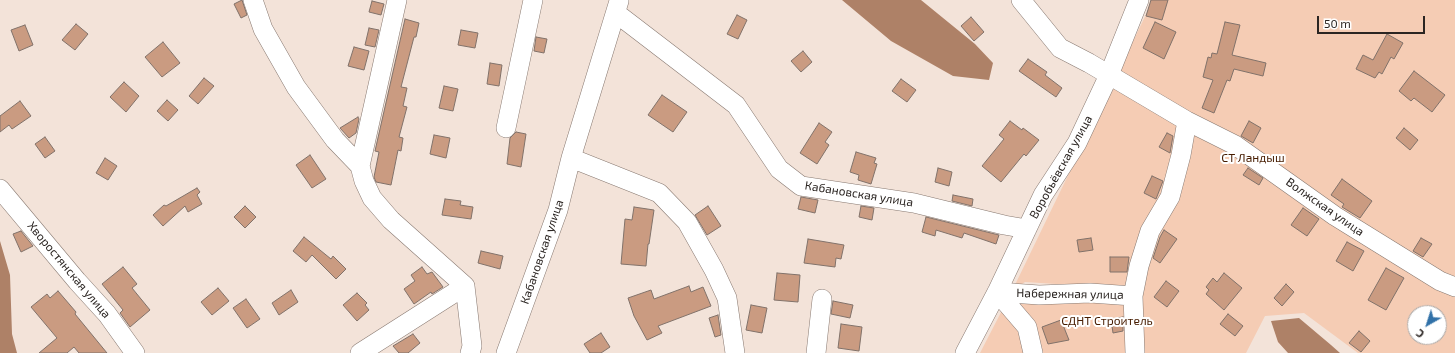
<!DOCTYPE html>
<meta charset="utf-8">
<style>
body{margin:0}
#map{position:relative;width:1455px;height:353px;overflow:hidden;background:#f3e3d9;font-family:"Exo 2",sans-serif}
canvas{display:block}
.north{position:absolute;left:1407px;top:305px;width:40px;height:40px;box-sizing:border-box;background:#fff;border:1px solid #aaa8a7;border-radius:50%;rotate:219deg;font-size:11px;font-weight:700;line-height:16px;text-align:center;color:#2b2522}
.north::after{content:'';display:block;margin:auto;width:14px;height:18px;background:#3171a8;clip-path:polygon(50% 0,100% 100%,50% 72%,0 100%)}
.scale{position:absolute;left:1317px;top:16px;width:108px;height:18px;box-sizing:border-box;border:2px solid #2b2522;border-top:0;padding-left:5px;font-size:12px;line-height:14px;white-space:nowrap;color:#2b2522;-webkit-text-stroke:3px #fff;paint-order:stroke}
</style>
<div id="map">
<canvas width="1455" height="353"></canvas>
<div class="north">С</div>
<div class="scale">50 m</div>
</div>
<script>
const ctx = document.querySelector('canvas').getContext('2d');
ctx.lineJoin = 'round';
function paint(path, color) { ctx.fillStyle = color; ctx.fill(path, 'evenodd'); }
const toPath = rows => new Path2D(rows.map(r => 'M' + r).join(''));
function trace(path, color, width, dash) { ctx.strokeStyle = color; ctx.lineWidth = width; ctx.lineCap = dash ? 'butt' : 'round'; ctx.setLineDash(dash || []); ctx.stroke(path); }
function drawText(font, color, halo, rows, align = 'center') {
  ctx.font = font + ' "Exo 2",sans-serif'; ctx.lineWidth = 4; ctx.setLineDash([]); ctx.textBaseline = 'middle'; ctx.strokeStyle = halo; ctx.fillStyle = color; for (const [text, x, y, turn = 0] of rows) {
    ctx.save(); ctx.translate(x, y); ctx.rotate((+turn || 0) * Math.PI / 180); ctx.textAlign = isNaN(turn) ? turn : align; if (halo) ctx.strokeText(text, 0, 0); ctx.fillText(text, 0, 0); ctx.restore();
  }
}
const green = toPath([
 [1153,0,1455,0,1455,353,1358,353,1304,313,1265,316,1246,353,980,353,1012,291],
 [1025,282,1119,288,1013,290],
 [1415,313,1439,313,1439,337,1415,337]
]);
const water = toPath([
 [842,0,921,0,975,44,993,63,989,80,953,76,891,41],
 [0,241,10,275,12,334,17,353,0,353],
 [1299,318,1331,345,1340,353,1288,353,1278,342,1271,321]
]);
const building = toPath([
 [242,0,247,15,241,18,234,4,242,0],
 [1151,0,1168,0,1162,20,1146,16,1151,0],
 [372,1,384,4,381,15,369,12,372,1],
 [737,15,747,20,738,39,727,34,737,15],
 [971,17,984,32,974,41,961,26,971,17],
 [405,19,419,23,416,37,414,37,401,87,407,88,403,106,407,107,399,137,403,138,401,151,398,150,391,185,376,182,374,177,379,152,375,151,405,19],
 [1155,22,1176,32,1164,59,1143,48,1155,22],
 [1225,22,1240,25,1232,55,1266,63,1263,76,1234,69,1230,81,1227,80,1214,113,1202,108,1213,80,1203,77,1208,57,1211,58,1212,53,1217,54,1225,22],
 [76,24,88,34,75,50,62,40,76,24],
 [25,25,33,45,19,51,11,30,25,25],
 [369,28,379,30,375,47,365,45,369,28],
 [461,30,478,33,475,48,458,45,461,30],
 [1387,34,1403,43,1394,59,1391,57,1382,74,1379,72,1375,78,1356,69,1363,55,1373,60,1387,34],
 [536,37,547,39,544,53,534,51,536,37],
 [163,42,180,63,162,77,145,57,163,42],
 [354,47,369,51,364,70,348,66,354,47],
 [803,51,812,62,801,72,791,61,803,51],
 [1028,59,1047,72,1045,75,1062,88,1056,97,1019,71,1028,59],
 [490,63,502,65,499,86,487,84,490,63],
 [1414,71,1445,95,1432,112,1414,98,1411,101,1399,91,1414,71],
 [204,78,214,86,198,104,189,96,204,78],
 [901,79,916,90,907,102,892,91,901,79],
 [124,82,139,96,126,112,110,97,124,82],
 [444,86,458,89,453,111,439,108,444,86],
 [662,95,687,112,673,132,648,115,662,95],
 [167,100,178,110,168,121,157,111,167,100],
 [20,101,31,116,12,129,9,125,0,132,0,116,20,101],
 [358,117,359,119,356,133,349,138,340,128,358,117],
 [1010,121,1022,130,1023,128,1039,140,1026,156,1024,154,1001,182,982,166,1004,139,999,135,1010,121],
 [1249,121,1261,128,1253,143,1241,136,1249,121],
 [819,123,832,132,825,142,829,145,817,164,800,153,819,123],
 [1404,128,1418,140,1410,150,1396,138,1404,128],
 [516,132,526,134,521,167,507,164,510,138,516,132],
 [1167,133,1173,136,1170,153,1159,147,1167,133],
 [434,135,450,138,446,158,430,154,434,135],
 [45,137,55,151,45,158,35,144,45,137],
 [856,152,876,158,874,163,877,164,871,184,858,180,859,175,850,172,856,152],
 [310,155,326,179,312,188,296,165,310,155],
 [105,158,117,166,108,180,96,173,105,158],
 [938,168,952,172,949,186,935,182,938,168],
 [1248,168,1263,178,1259,185,1243,175,1248,168],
 [1152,176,1163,181,1156,199,1144,193,1152,176],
 [1342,179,1372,201,1360,218,1342,207,1344,204,1331,195,1342,179],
 [197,188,200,192,197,195,202,204,188,212,185,206,163,226,153,215,164,205,166,206,197,188],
 [953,195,973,199,972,206,952,201,953,195],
 [801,197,818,200,815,213,798,209,801,197],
 [445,199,461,201,460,205,473,207,471,219,442,215,445,199],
 [245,206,256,217,245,228,234,217,245,206],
 [708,206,721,226,707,235,695,215,708,206],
 [861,206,874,208,872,220,859,217,861,206],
 [634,207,654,210,649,244,648,244,646,266,621,264,625,219,632,220,634,207],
 [1303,208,1319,219,1307,236,1291,225,1303,208],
 [926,217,999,235,996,244,964,233,962,238,936,230,935,236,922,232,926,217],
 [1164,230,1177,239,1160,263,1153,258,1160,237,1164,230],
 [21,231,33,246,21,252,13,234,21,231],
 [304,237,331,259,333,256,346,269,336,279,312,255,306,262,293,251,304,237],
 [1091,238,1093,250,1079,252,1077,240,1091,238],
 [1421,238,1432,244,1423,257,1413,251,1421,238],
 [808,239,844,245,841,259,836,258,835,267,804,263,808,239],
 [1347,242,1364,251,1353,271,1336,261,1347,242],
 [481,251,503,256,500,269,478,263,481,251],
 [1110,257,1129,257,1127,272,1110,272,1110,257],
 [123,267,137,284,132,288,150,310,130,327,120,313,123,310,102,284,123,267],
 [422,267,427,274,432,272,443,287,432,294,431,292,414,304,404,289,415,281,411,275,422,267],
 [1386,268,1404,278,1386,310,1368,300,1386,268],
 [777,273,800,275,798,302,774,300,777,273],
 [1224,273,1242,288,1224,310,1206,294,1209,290,1206,287,1213,278,1217,282,1224,273],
 [1166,281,1179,291,1167,307,1154,297,1166,281],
 [1286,284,1294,292,1282,306,1274,298,1286,284],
 [689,286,691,292,703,287,711,306,658,326,662,333,647,340,634,316,628,298,651,290,654,299,689,286],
 [218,288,229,301,212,315,201,302,218,288],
 [291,290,298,302,279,315,272,303,291,290],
 [58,291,76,312,75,314,107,353,79,353,74,347,67,353,39,353,57,338,31,307,47,294,50,298,58,291],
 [357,293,367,303,365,305,369,310,357,321,343,305,357,293],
 [246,299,260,319,247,328,233,308,246,299],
 [833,301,853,305,850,318,831,314,833,301],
 [751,305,767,308,762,333,746,330,751,305],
 [1228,314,1243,326,1235,336,1220,324,1228,314],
 [718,315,721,335,715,337,709,318,718,315],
 [1123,317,1123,331,1113,333,1111,319,1123,317],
 [1061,320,1069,340,1048,344,1042,327,1061,320],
 [841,324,862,327,859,351,838,348,841,324],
 [1359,331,1370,341,1361,352,1349,343,1359,331],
 [601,333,610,347,601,353,590,353,584,344,601,333],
 [413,334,420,343,408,353,399,353,393,346,413,334]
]);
const minor = toPath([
 [253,0,263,29,296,87,335,140,360,166,364,181,372,198,391,220,465,286,472,346,470,353],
 [1021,0,1060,48,1089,63,1187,121,1235,145,1335,216,1440,281,1455,287],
 [616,13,736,105,779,169,801,186,914,203,1004,225,1027,229],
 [506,128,533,0],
 [571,158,659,193,687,222,714,270,727,298,735,353],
 [360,166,397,0],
 [0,189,77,281,107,314,135,353],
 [997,292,1039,295,1090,293,1133,296],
 [997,292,1027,327,1033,353],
 [360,353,465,286],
 [506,353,558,210,571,158,619,1],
 [816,353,822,299],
 [965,353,997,292,1043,195,1077,143,1109,75,1139,0],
 [1135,353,1133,296,1139,266,1150,231,1170,197,1181,155,1187,121]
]);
const parkNames = [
 ["СТ Ландыш",1253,158],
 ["СДНТ Строитель",1107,321]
];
const streetNames = [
 ["Воробьёвская улица",1061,167,-61],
 ["Кабановская улица",859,194,9],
 ["Волжская улица",1325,207,35],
 ["Кабановская улица",542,252,-71],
 ["Хворостянская улица",69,270,50],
 ["Набережная улица",1070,294,1]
];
paint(green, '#f5ccb4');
paint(water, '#ae8167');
paint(building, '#ca9b81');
trace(building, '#81726a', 1);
trace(minor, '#887971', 20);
trace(minor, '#fff', 19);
drawText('12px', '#461c00', '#fff', parkNames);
drawText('12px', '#2b2522', '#fff', streetNames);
</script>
